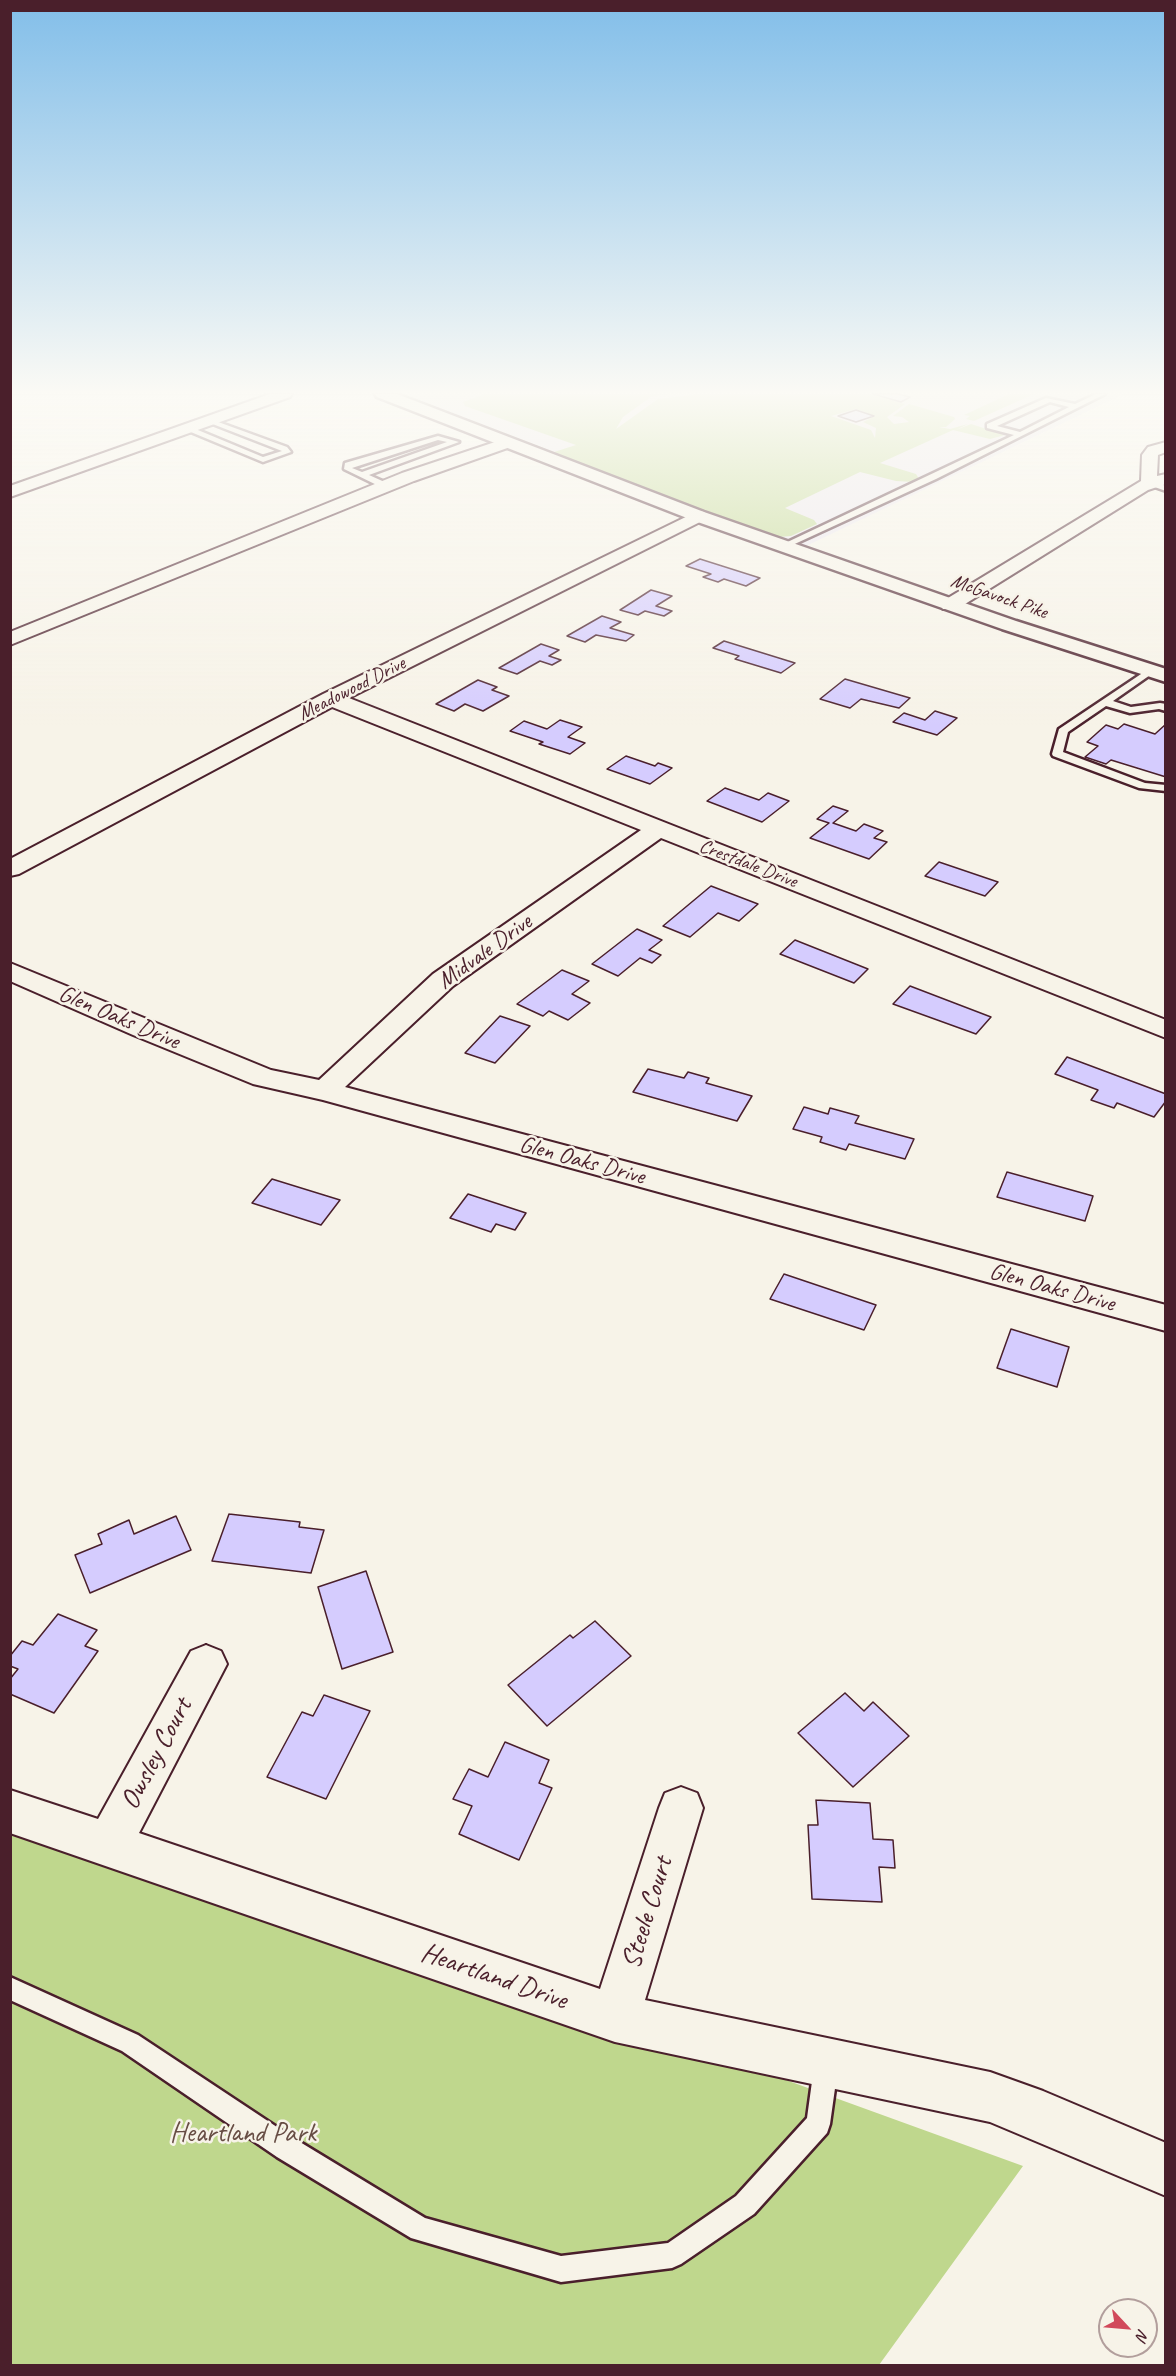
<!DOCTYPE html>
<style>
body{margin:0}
#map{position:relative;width:1176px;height:2376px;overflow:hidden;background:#f7f3e8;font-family:Caveat,sans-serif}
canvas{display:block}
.frame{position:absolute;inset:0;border:12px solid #4a1f2b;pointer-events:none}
.north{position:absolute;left:1098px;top:2298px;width:60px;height:60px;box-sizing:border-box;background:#f7f3e8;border:2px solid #b29e9c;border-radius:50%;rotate:116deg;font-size:16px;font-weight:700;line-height:24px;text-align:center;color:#4a1f2b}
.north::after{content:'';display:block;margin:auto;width:21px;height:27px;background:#d1495b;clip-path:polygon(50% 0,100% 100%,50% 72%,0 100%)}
</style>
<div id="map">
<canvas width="1176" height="2376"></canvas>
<div class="frame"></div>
<div class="north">N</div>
</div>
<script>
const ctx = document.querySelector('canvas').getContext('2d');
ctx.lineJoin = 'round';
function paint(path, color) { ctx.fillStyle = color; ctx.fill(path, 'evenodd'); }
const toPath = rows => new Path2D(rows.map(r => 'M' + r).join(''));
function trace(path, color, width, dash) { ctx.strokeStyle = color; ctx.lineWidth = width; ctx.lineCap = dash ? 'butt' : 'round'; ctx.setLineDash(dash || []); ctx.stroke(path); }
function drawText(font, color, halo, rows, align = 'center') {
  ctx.font = font + ' Caveat,sans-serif'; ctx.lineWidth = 5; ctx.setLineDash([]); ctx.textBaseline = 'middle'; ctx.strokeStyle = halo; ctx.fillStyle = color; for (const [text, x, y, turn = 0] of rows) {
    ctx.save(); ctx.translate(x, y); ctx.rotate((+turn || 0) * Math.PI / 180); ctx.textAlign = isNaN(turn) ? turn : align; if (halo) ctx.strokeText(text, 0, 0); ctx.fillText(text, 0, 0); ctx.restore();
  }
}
const built = toPath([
 [404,394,1124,394,804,547]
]);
const green = toPath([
 [485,394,671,394,652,396,623,417,616,429,658,399,700,394,870,394,905,404,887,417,894,424,909,422,902,417,893,416,909,404,954,417,955,419,946,427,939,427,950,429,968,424,956,430,971,424,1005,435,990,439,953,430,880,463,916,474,919,479,914,482,896,481,860,472,785,508,814,520,817,524,791,536,779,537,745,527,551,453,576,445,465,406,463,402],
 [856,409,875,416,863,422,876,428,875,438,871,430,831,416],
 [1009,394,1034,394,974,421,966,419,970,416,964,415],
 [10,1811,615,2018,1023,2166,879,2365,11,2365]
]);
const building = toPath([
 [873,394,898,394,910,397,901,402,873,394],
 [856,410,874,416,856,422,838,416,856,410],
 [700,559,760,578,746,586,724,579,718,582,703,577,711,574,686,566,700,559],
 [651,590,672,596,656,606,672,611,664,616,645,611,638,615,620,610,651,590],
 [602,616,621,622,610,628,634,635,626,641,596,635,585,642,567,636,602,616],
 [724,641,795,663,781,673,735,659,739,656,713,648,724,641],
 [541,644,559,650,549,656,561,660,552,665,540,661,517,674,499,668,541,644],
 [845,679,910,698,899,708,861,699,850,708,820,699,845,679],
 [478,680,497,687,492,690,509,696,483,711,465,704,454,711,436,704,478,680],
 [935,711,957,718,937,735,893,722,904,713,925,720,935,711],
 [560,720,582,727,568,737,585,743,570,754,539,744,543,742,510,731,524,721,547,729,560,720],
 [1124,724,1155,734,1166,724,1166,777,1111,760,1106,764,1085,757,1098,746,1087,742,1106,725,1118,729,1124,724],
 [626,756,655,766,658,763,672,768,650,784,607,769,626,756],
 [725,788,759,800,768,793,789,801,762,822,707,801,725,788],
 [833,806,848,811,833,823,856,831,864,824,883,831,874,838,887,842,869,859,810,838,829,823,817,819,833,806],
 [939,862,998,882,985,896,925,876,939,862],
 [711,886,758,904,739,921,718,913,690,937,663,926,711,886],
 [637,929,662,940,649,950,661,955,652,963,640,958,618,976,592,964,637,929],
 [795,940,868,969,854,983,780,954,795,940],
 [562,970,589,981,572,994,590,1003,568,1020,549,1011,543,1016,517,1004,562,970],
 [910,986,991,1017,976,1034,893,1004,910,986],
 [500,1016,530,1026,495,1063,465,1053,500,1016],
 [1067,1057,1166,1094,1166,1101,1154,1117,1117,1103,1114,1108,1091,1100,1098,1090,1055,1074,1067,1057],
 [648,1069,684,1078,688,1072,709,1078,706,1083,752,1096,737,1121,633,1092,648,1069],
 [804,1107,828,1114,830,1108,859,1116,855,1123,914,1139,905,1159,849,1144,846,1150,820,1142,822,1137,793,1129,804,1107],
 [1007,1172,1093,1196,1085,1221,997,1197,1007,1172],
 [272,1179,340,1200,321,1225,252,1203,272,1179],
 [468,1194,526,1213,515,1230,496,1224,491,1232,450,1218,468,1194],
 [784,1274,876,1305,864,1330,770,1299,784,1274],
 [1011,1329,1069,1347,1057,1387,997,1368,1011,1329],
 [229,1514,300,1522,299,1527,324,1530,311,1573,212,1561,229,1514],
 [176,1516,191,1550,90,1593,75,1555,102,1544,98,1534,129,1520,134,1534,176,1516],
 [366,1571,393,1652,342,1669,318,1587,366,1571],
 [58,1614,97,1630,85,1646,98,1651,54,1713,10,1694,10,1679,18,1669,10,1666,10,1656,22,1641,33,1645,58,1614],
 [595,1621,631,1656,547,1726,508,1685,570,1635,573,1638,595,1621],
 [845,1693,864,1711,873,1702,909,1736,853,1787,798,1733,845,1693],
 [324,1695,370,1711,326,1799,267,1777,302,1712,313,1716,324,1695],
 [505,1742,549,1760,539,1783,552,1788,519,1860,459,1834,472,1806,453,1799,469,1769,488,1777,505,1742],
 [816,1800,870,1803,873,1839,893,1840,895,1868,879,1867,882,1902,812,1899,808,1825,818,1825,816,1800]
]);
const lane = toPath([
 [1096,394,1105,394,936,479,786,548,779,546,1014,435,987,428,987,424,1046,398,1075,404,1096,394],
 [1050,402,1069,407,1020,432,997,426,1050,402],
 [210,419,287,447,291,452,263,462,186,430,193,428,263,457,282,451,210,423,210,419],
 [438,436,459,442,369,475,389,484,389,488,383,488,344,469,345,463,438,436],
 [438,440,447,442,362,472,352,468,438,440],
 [1149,480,1166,486,1166,491,1146,484,1146,480,1149,480],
 [1150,668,1153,669,1153,673,1113,701,1131,707,1160,703,1166,704,1166,711,1159,709,1130,713,1106,706,1068,732,1063,752,1145,783,1166,785,1166,791,1139,788,1053,756,1052,754,1059,729,1150,668],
 [10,1977,138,2035,295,2139,425,2218,561,2256,668,2243,736,2196,807,2118,814,2067,818,2059,826,2055,834,2059,838,2067,830,2124,827,2133,754,2214,681,2264,672,2268,561,2282,411,2238,277,2157,122,2051,10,2000,10,1977]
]);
const street = toPath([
 [270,394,292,394,290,397,10,497,10,486,270,394],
 [507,438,513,440,515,443,513,446,414,481,10,645,10,632,402,473,507,438],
 [1166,442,1166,452,1158,455,1157,476,1166,474,1166,484,1148,490,957,609,943,609,940,605,943,601,1141,481,1142,455,1148,447,1166,442],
 [698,511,704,512,707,516,704,520,349,698,1166,1020,1166,1038,661,838,453,986,345,1087,1166,1305,1166,1331,323,1100,253,1084,133,1035,10,981,10,963,271,1070,319,1080,433,974,641,830,332,707,19,874,10,876,10,859,323,694,698,511],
 [206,1645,221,1651,227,1664,139,1833,600,1989,659,1808,665,1793,681,1787,697,1793,703,1808,645,2000,990,2072,1043,2091,1166,2143,1166,2196,990,2122,615,2042,10,1833,10,1790,98,1819,191,1651,206,1645]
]);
const secondary = toPath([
 [375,394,397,394,704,512,1016,621,1166,669,1166,682,1002,629,692,520,377,397,375,394]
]);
const farStreetnames = [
 ["McGavock Pike",999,597,19],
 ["Meadowood Drive",352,689,-27],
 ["Crestdale Drive",748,864,21]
];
const streetNames = [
 ["Midvale Drive",485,952,-36],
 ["Glen Oaks Drive",119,1018,23],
 ["Glen Oaks Drive",582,1161,15],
 ["Glen Oaks Drive",1052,1288,15]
];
const nearStreetnames = [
 ["Owsley Court",157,1754,-62],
 ["Steele Court",648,1913,-73],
 ["Heartland Drive",494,1977,19]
];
const nearParknames = [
 ["Heartland Park",243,2134]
];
paint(built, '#ede7ef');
paint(green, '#bfd78d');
paint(building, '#d5ccfe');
trace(building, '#4a1f2b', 1.5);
trace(lane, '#4a1f2b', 5);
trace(street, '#4a1f2b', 4);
trace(secondary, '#4a1f2b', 5);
paint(lane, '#f7f3e8');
paint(street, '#f7f3e8');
paint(secondary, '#f7f3e8');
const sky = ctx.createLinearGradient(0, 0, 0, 727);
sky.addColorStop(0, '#82bee9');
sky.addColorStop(0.54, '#fbfaf5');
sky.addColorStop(1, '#fbfaf500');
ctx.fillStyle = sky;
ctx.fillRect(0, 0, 1176, 727);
drawText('20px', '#4a1f2b', '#f7f3e8', farStreetnames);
drawText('24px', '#4a1f2b', '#f7f3e8', streetNames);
drawText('28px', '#4a1f2b', '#f7f3e8', nearStreetnames);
drawText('28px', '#674d44', '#f7f3e8', nearParknames);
</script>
